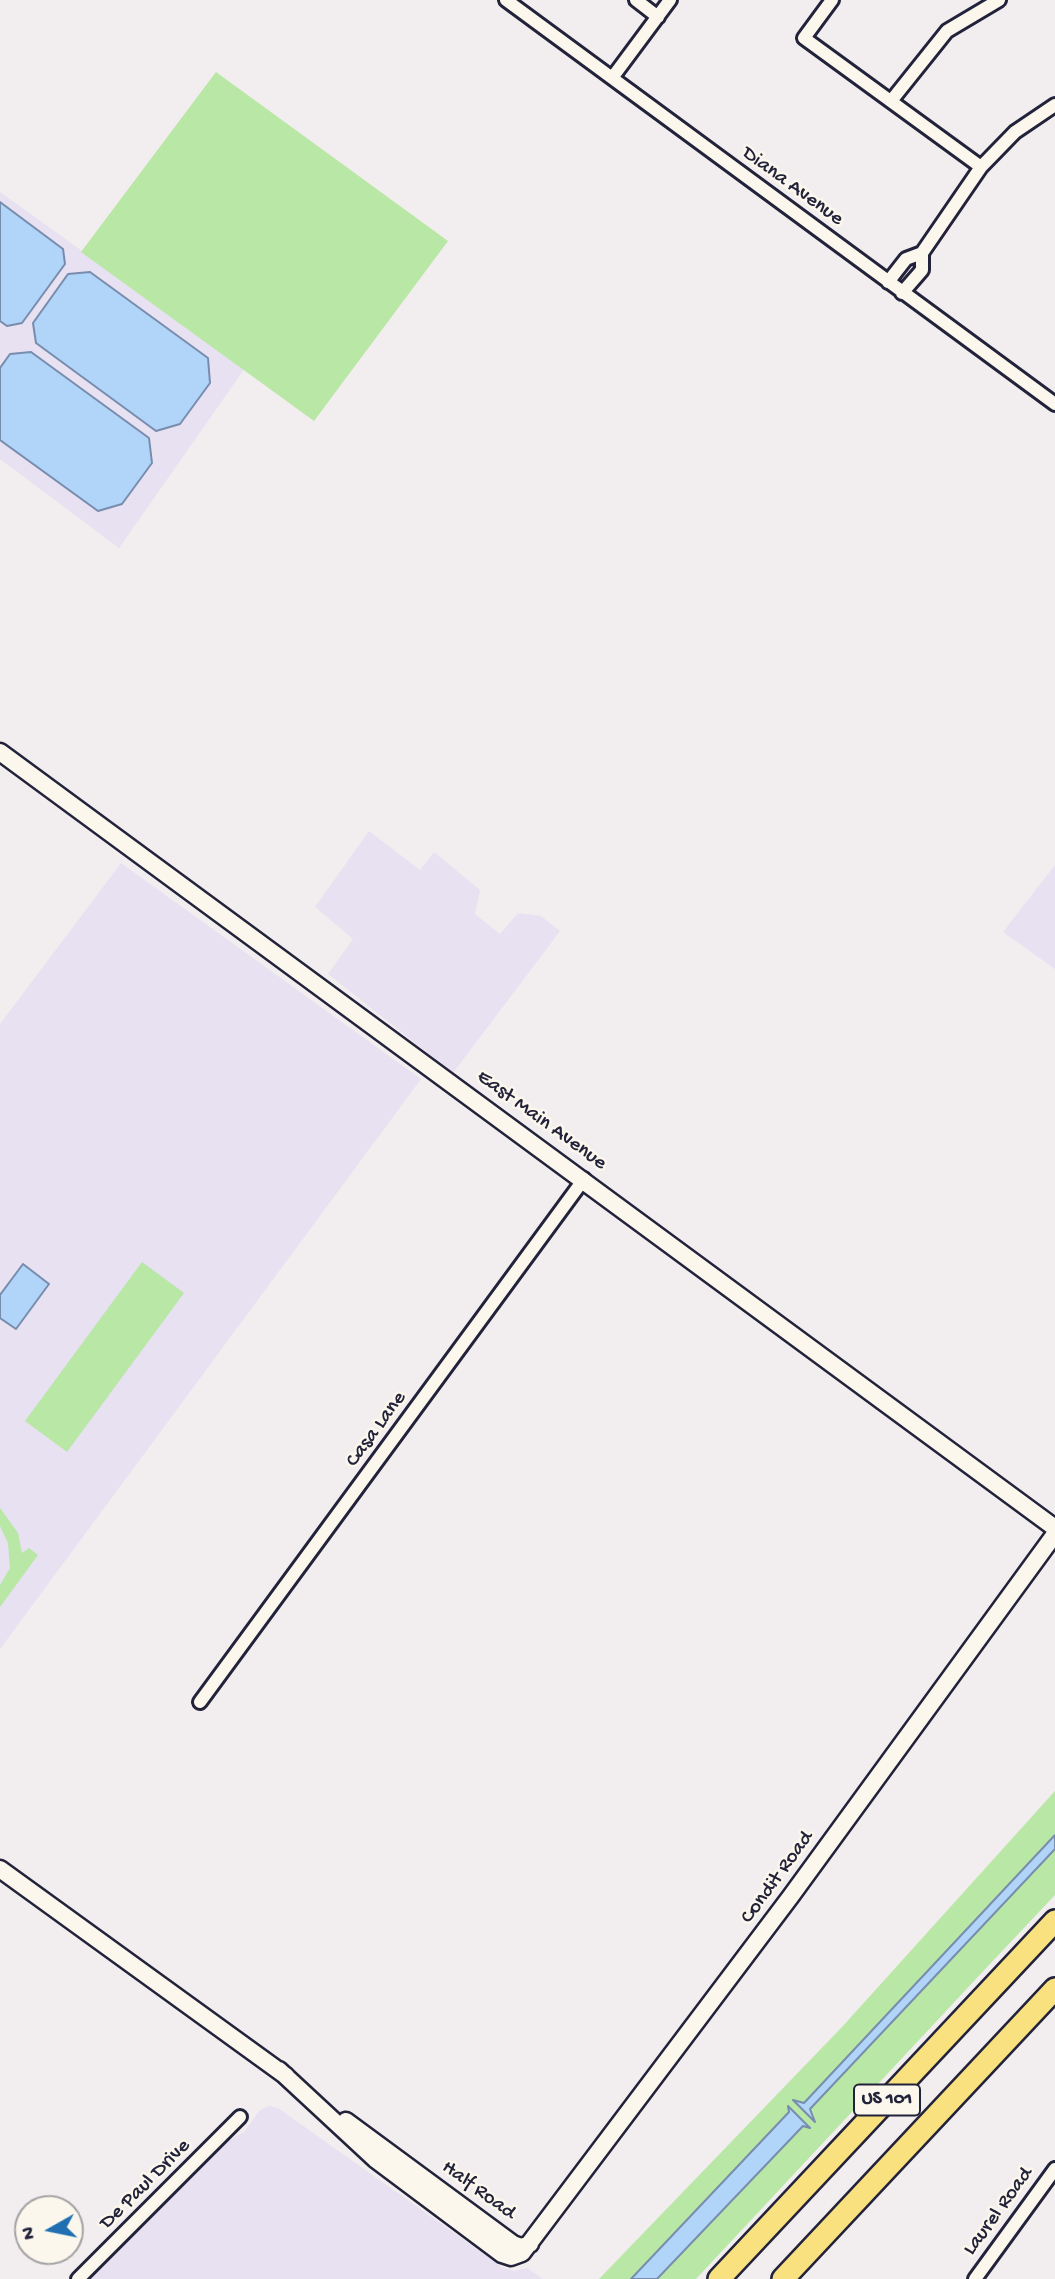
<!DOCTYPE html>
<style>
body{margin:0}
#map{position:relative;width:1055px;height:2279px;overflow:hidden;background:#f2edee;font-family:"Gochi Hand",sans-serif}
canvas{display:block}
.north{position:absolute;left:14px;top:2195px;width:70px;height:70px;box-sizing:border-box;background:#fbf7ec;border:2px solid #a4a2a5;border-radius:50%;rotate:261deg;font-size:19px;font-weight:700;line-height:28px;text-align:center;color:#22223b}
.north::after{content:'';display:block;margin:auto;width:24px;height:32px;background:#1f6fb2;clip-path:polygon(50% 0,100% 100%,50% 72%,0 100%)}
</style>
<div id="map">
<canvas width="1055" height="2279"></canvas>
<div class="north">N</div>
</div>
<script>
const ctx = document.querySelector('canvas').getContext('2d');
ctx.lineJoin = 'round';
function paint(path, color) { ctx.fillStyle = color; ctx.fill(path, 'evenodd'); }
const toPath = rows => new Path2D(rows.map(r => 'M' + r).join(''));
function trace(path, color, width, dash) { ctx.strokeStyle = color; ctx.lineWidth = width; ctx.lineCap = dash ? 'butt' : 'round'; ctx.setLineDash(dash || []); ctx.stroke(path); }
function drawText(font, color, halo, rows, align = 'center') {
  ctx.font = font + ' "Gochi Hand",sans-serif'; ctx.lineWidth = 5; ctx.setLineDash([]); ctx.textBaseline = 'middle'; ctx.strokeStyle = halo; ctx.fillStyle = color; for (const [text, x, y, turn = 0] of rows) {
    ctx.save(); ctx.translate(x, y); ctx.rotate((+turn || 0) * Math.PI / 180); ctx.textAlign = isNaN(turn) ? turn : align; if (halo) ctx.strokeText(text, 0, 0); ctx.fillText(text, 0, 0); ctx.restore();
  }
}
const built = toPath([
 [0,192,245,368,119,548,0,459],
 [369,831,420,870,434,852,480,890,475,914,500,934,518,913,541,916,560,931,453,1073,328,974,353,939,315,907],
 [121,863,421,1079,0,1649,0,1024],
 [1055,865,1055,969,1003,932],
 [269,2106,278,2108,502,2267,514,2271,527,2268,543,2279,91,2279,229,2140,244,2132,260,2110]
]);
const green = toPath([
 [216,72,448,241,314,421,81,252],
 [142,1262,184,1293,67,1452,25,1421],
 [0,1508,18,1533,22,1553,29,1548,38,1555,0,1607,0,1585,10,1568,8,1543,0,1526],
 [1055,1791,1055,1895,988,1966,696,2279,599,2279,842,2027]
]);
const water = toPath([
 [0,202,63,249,65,264,22,323,7,326,0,321,0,202],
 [90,272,208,358,210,383,180,424,156,431,36,343,33,323,68,274,90,272],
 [31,352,149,438,152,463,122,504,98,511,0,440,0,368,10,354,31,352],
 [23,1264,49,1284,16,1329,0,1318,0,1295,23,1264],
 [1055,1835,1055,1849,810,2109,815,2122,793,2100,804,2103,1055,1835],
 [788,2106,810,2128,803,2126,657,2279,631,2279,789,2112,788,2106]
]);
const street = toPath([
 [506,0,1055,404],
 [636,0,658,17],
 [832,0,804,38,981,167],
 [612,78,670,0],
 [891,101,947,31,999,0],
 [888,282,906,259,922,253],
 [902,293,922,270,922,253,981,167,1015,132,1055,105],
 [200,1702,584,1179],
 [78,2279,240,2117],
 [975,2279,1055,2169]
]);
const secondary = toPath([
 [0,752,1055,1528],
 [0,1869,286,2076],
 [279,2070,375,2159,502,2254,511,2257,522,2253,791,1896,1055,1534],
 [346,2121,513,2244,521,2247,530,2244]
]);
const highway = toPath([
 [719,2279,1055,1921],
 [783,2279,1055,1989]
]);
const shields = [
 [887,2100,66]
];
const shieldNames = [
 ["US 101",887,2100]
];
const streetNames = [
 ["Diana Avenue",792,187,36],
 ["East Main Avenue",541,1121,36],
 ["Casa Lane",377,1430,-54],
 ["Condit Road",778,1878,-54],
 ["De Paul Drive",146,2185,-45],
 ["Half Road",478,2191,36],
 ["Laurel Road",999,2212,-54]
];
paint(built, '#e7e1f1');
paint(green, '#b9e7a5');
paint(water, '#b1d4f9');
trace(water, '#788dad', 2);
trace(street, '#22223b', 18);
trace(secondary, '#22223b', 21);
trace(highway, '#22223b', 26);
trace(street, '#fbf7ec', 12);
trace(secondary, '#fbf7ec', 16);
trace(highway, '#fae180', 21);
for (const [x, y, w] of shields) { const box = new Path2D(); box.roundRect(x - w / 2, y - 15.5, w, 31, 5); ctx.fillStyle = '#fbf7ec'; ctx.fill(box); trace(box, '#22223b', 2); }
drawText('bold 19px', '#22223b', null, shieldNames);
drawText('21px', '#22223b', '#fbf7ec', streetNames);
</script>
